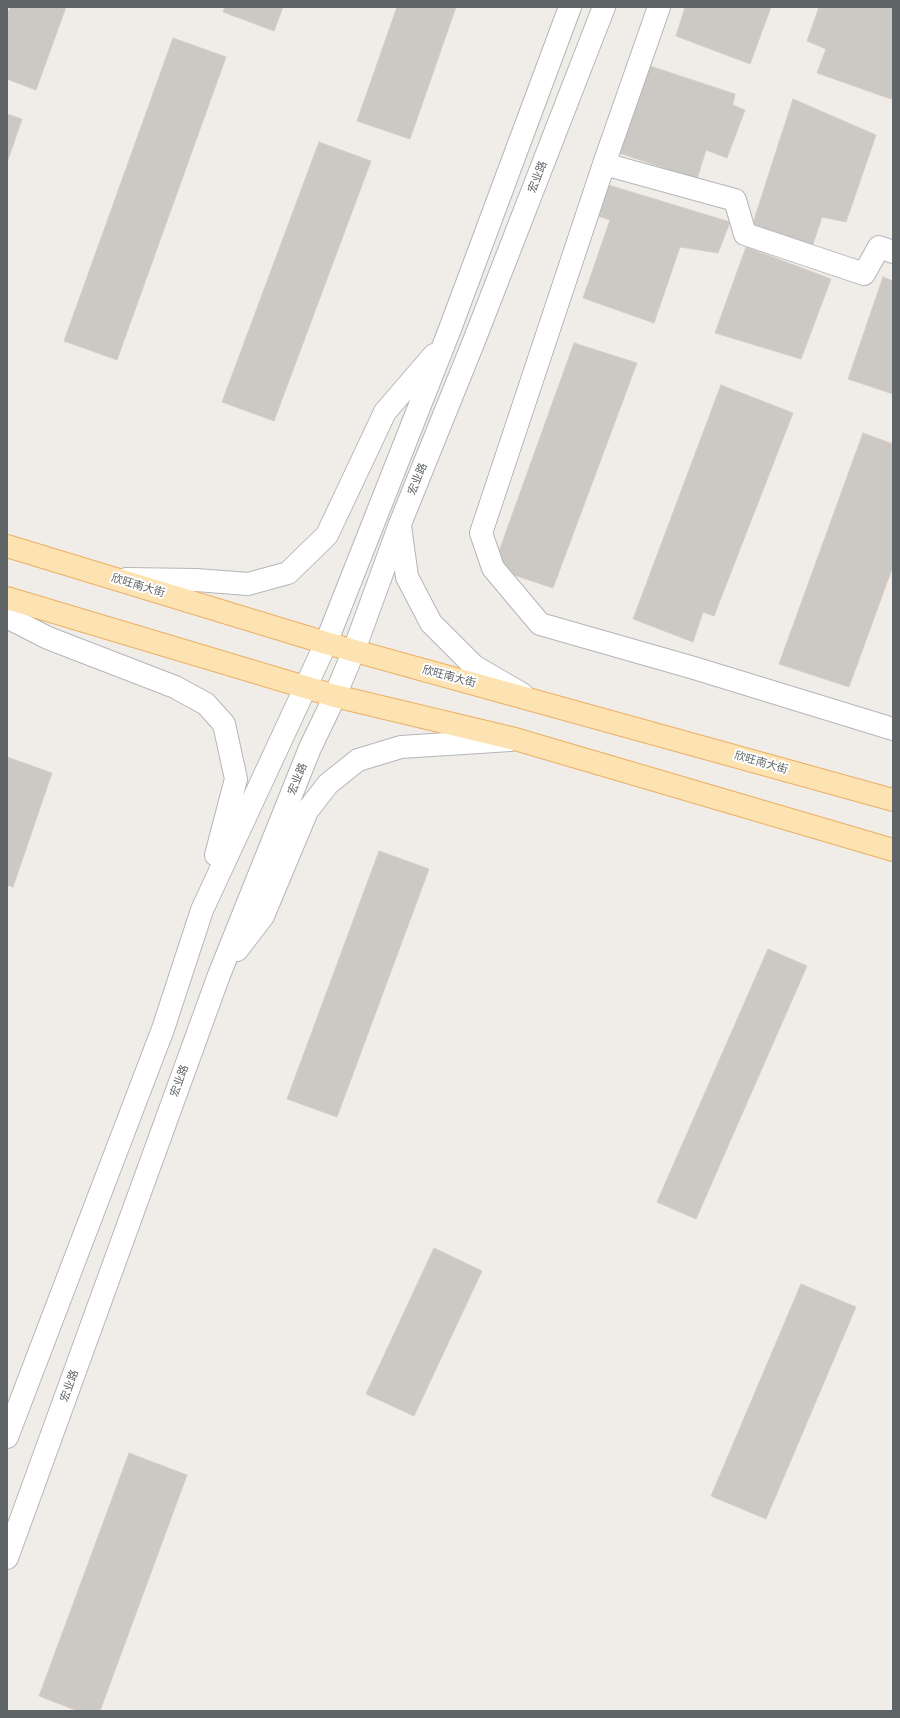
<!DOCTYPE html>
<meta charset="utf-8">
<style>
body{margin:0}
#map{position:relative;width:900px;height:1718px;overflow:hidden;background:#f0ede8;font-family:"DM Sans",sans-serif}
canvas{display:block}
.frame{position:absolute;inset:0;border:8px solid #5f6467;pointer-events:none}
</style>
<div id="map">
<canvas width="900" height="1718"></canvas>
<div class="frame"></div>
</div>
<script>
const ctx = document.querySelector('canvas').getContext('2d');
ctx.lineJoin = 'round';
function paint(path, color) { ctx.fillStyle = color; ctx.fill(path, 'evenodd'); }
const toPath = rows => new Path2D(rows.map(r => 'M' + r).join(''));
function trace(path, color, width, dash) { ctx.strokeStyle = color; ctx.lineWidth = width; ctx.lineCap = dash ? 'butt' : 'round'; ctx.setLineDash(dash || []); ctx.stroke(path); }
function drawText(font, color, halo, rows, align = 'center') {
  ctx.font = font + ' "DM Sans","Noto Sans SC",sans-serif'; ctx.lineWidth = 4; ctx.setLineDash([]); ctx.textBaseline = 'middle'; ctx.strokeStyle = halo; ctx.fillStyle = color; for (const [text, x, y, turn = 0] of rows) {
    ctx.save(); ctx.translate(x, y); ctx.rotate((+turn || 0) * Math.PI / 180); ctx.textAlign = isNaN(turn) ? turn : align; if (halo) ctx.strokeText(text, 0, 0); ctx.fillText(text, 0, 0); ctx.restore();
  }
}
const building = toPath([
 [10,7,66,7,36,90,7,79,7,15,10,7],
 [225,7,283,7,274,31,223,12,225,7],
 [397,7,456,7,410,139,357,121,397,7],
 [685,7,771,7,750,64,676,36,685,7],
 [819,7,893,7,893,93,891,99,817,73,826,49,807,41,819,7],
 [173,38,226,57,117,360,64,341,173,38],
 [647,65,735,94,733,105,745,110,727,158,706,150,697,179,616,152,647,65],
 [793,99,876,135,846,222,822,217,812,247,752,226,793,99],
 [7,114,22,119,7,163,7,114],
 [319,142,371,161,274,421,222,402,319,142],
 [605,184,730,222,718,253,680,247,654,323,583,298,610,220,592,214,605,184],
 [746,247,831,279,801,359,715,333,746,247],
 [883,277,893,281,893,394,848,379,883,277],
 [574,343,637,363,553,588,493,568,574,343],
 [721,385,793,413,714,616,703,612,693,642,633,619,721,385],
 [863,433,893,444,893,566,849,687,779,664,863,433],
 [7,757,52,773,13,887,7,885,7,757],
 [379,851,429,869,337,1117,287,1099,379,851],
 [768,949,807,966,696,1219,657,1202,768,949],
 [434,1248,482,1271,414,1416,366,1394,434,1248],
 [801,1284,856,1307,766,1519,711,1496,801,1284],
 [129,1453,187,1475,100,1711,78,1711,39,1696,129,1453]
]);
const minor = toPath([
 [659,7,604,164,735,200,745,234,864,274,879,247,893,252],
 [604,164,481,533,493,568,540,624,694,668,893,729],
 [400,526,407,577,431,623,474,666,522,694],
 [126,579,196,580,248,584,288,573,327,535,385,412,434,355],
 [7,617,48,638,175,687,206,704,224,724,236,779,216,855],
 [237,950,263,916,307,811,328,784,358,760,401,747,510,740],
 [7,1437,163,1029,202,910,326,643,450,329,570,7],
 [7,1558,219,975,310,748,335,696,354,650,400,524,474,341,604,7]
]);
const major = toPath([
 [7,546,326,643,893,800],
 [7,598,335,696,515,739,893,850]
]);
const streetNames = [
 ["宏业路",538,177,-69],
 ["宏业路",418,479,-68],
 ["欣旺南大街",138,586,17],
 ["欣旺南大街",449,677,15],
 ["欣旺南大街",761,763,16],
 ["宏业路",298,779,-68],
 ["宏业路",180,1081,-70],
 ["宏业路",70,1386,-70]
];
paint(building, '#ccc8c4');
trace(building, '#d5cec6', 1);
trace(minor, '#b3b6b9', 24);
trace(major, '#edaf64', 24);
trace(minor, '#fff', 22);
trace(major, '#fce3b1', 22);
drawText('11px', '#5f6467', '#fff', streetNames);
</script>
